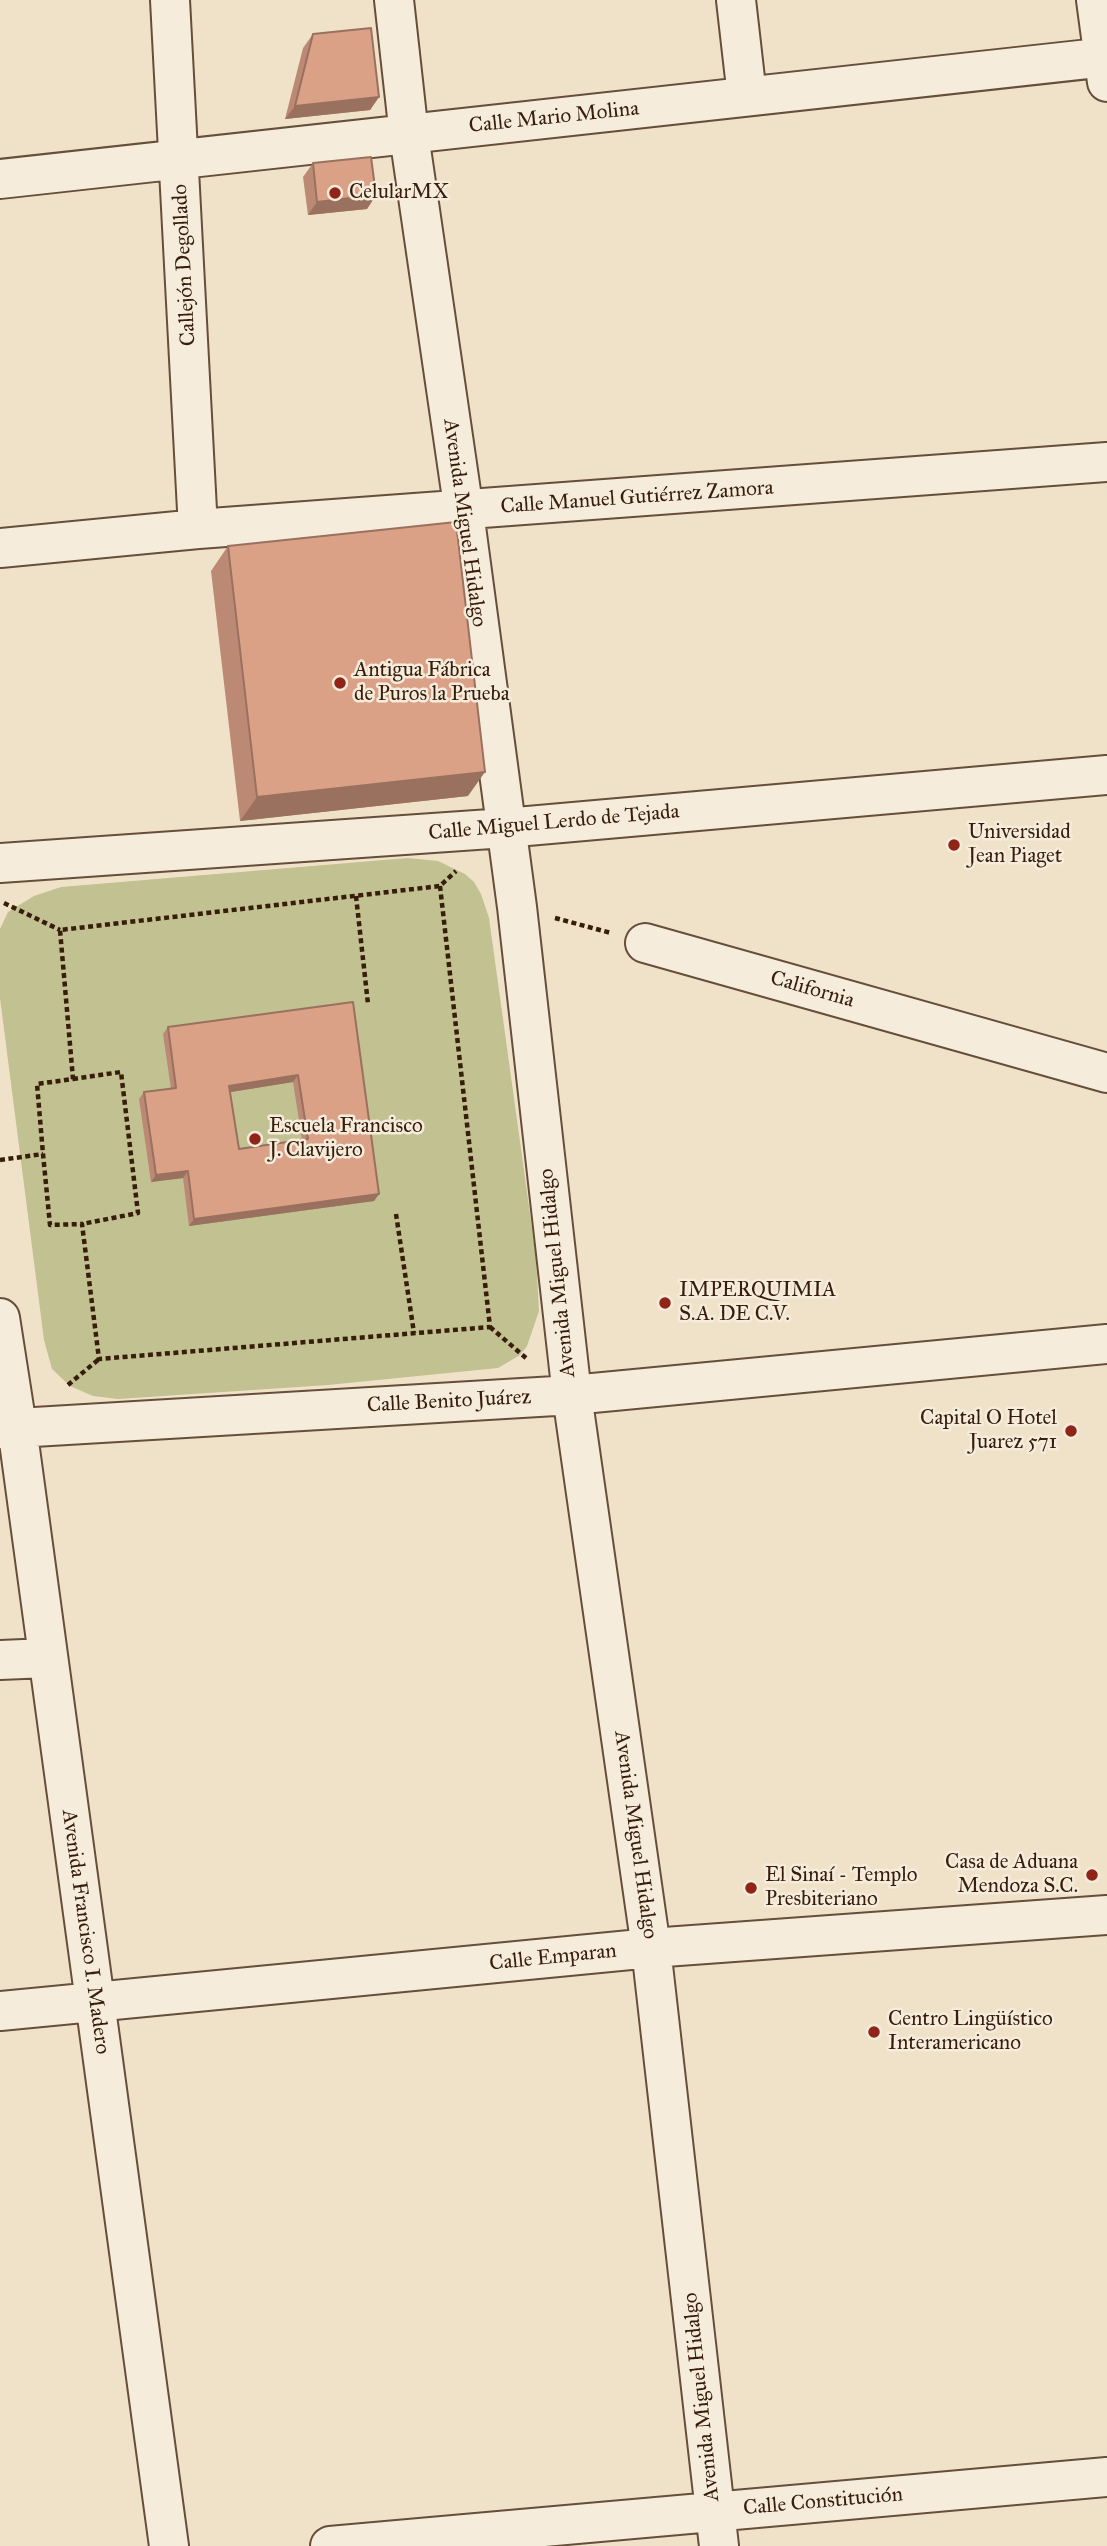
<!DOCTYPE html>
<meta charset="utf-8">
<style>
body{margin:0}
canvas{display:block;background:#f0e1c9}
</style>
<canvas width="1107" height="2546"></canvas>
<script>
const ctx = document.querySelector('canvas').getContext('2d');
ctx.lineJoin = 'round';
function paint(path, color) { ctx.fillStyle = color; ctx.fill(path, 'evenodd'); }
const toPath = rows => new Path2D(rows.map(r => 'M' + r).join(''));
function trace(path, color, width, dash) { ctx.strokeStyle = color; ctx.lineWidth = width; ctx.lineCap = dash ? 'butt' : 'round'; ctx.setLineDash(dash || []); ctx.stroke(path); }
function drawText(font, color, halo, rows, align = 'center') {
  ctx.font = font + ' "IM FELL Great Primer",serif'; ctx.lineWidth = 5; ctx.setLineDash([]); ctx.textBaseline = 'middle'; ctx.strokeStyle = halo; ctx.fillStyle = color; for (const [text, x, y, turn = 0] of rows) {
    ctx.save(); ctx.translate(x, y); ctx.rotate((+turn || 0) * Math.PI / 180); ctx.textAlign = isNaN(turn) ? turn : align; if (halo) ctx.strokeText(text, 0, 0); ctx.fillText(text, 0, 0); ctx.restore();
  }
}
const green = toPath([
 [408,858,438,861,465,874,474,882,481,894,489,918,536,1257,539,1311,527,1346,520,1355,498,1368,328,1385,118,1399,93,1396,70,1386,52,1369,44,1340,0,998,0,929,8,912,34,896,61,887]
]);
const path = toPath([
 [440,886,490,1327,99,1359,82,1224,50,1225,43,1154,37,1084,73,1079,60,930,440,886,456,871],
 [356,896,368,1004],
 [4,903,60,930],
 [555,918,611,933],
 [73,1079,121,1072,138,1213,82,1224],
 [0,1160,43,1154],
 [396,1214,414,1333],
 [490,1327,526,1358],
 [68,1385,99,1359]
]);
const minor = toPath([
 [170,0,198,529],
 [394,0,409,135,464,512,517,907,572,1395,651,1948,719,2546],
 [736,0,747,96],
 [1096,0,1107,82],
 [0,179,1107,57],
 [0,548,198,529,1107,462],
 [0,863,505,828,1107,775],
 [645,943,1107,1073],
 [0,1318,17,1427,169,2546],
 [0,1429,572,1395,1107,1344],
 [0,1660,47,1658],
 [0,2011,651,1948,1107,1915],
 [330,2546,1107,2477]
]);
const wall = toPath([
 [313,34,379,97,370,110,285,119,303,48],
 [313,163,376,195,367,209,308,215,303,177],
 [228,546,468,796,240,821,211,571],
 [353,1002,379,1194,374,1201,189,1226,183,1178,151,1182,139,1099,144,1092,171,1089,163,1034,168,1027],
 [293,1082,302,1140,239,1149,230,1092]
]);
const shadedWall = toPath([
 [379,97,370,110,285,119,295,106],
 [376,195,367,209,308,215,317,202],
 [485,772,468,796,240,821,257,797],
 [298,1075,293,1082,225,1093,229,1086],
 [188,1171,183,1178,151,1182,156,1175],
 [379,1194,374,1201,189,1226,194,1219]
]);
const building = toPath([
 [371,28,379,97,295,106,313,34,371,28],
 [371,157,376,195,317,202,313,163,371,157],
 [456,522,485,772,257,797,228,546,456,522],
 [353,1002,379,1194,194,1219,188,1171,156,1175,144,1092,176,1088,168,1027,353,1002],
 [298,1075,308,1139,239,1149,229,1086,298,1075]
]);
const markers = [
 [335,193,7,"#8f2418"],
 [340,683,7,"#8f2418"],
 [954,845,7,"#8f2418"],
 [255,1139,7,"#8f2418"],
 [665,1303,7,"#8f2418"],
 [1071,1431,7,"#8f2418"],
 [1092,1875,7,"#8f2418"],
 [751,1888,7,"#8f2418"],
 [874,2032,7,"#8f2418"]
];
const streetNames = [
 ["Calle Mario Molina",554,118,-6],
 ["Callejón Degollado",185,265,-93],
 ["Calle Manuel Gutiérrez Zamora",637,498,-4],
 ["Avenida Miguel Hidalgo",464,523,82],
 ["Calle Miguel Lerdo de Tejada",554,823,-5],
 ["California",812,990,16],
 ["Avenida Miguel Hidalgo",558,1273,-96],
 ["Calle Benito Juárez",449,1402,-3],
 ["Avenida Miguel Hidalgo",635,1835,82],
 ["Avenida Francisco I. Madero",85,1932,82],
 ["Calle Emparan",553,1958,-6],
 ["Avenida Miguel Hidalgo",702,2397,-96],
 ["Calle Constitución",823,2502,-5]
];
const poiNames = [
 ["CelularMX",349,193],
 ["Antigua Fábrica",354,671],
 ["de Puros la Prueba",354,695],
 ["Universidad",968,833],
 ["Jean Piaget",968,857],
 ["Escuela Francisco",269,1127],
 ["J. Clavijero",269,1151],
 ["IMPERQUIMIA",679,1291],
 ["S.A. DE C.V.",679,1315],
 ["Capital O Hotel",1057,1419,"right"],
 ["Juarez 571",1057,1443,"right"],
 ["Casa de Aduana",1078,1863,"right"],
 ["Mendoza S.C.",1078,1887,"right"],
 ["El Sinaí - Templo",765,1876],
 ["Presbiteriano",765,1900],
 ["Centro Lingüístico",888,2020],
 ["Interamericano",888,2044]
];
paint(green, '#c1c191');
trace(minor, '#664e3a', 42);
trace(path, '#381d0b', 4.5, [5, 3.5]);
trace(minor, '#f5ecdc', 38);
paint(wall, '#bc8a74');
paint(shadedWall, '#99715e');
paint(building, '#dba187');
trace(building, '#99715e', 2);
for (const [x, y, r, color] of markers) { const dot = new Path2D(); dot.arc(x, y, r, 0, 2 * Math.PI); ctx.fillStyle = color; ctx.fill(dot); trace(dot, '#f5ecdc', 2.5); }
drawText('21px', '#381d0b', '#f5ecdc', streetNames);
drawText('21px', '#381d0b', '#f5ecdc', poiNames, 'left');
</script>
